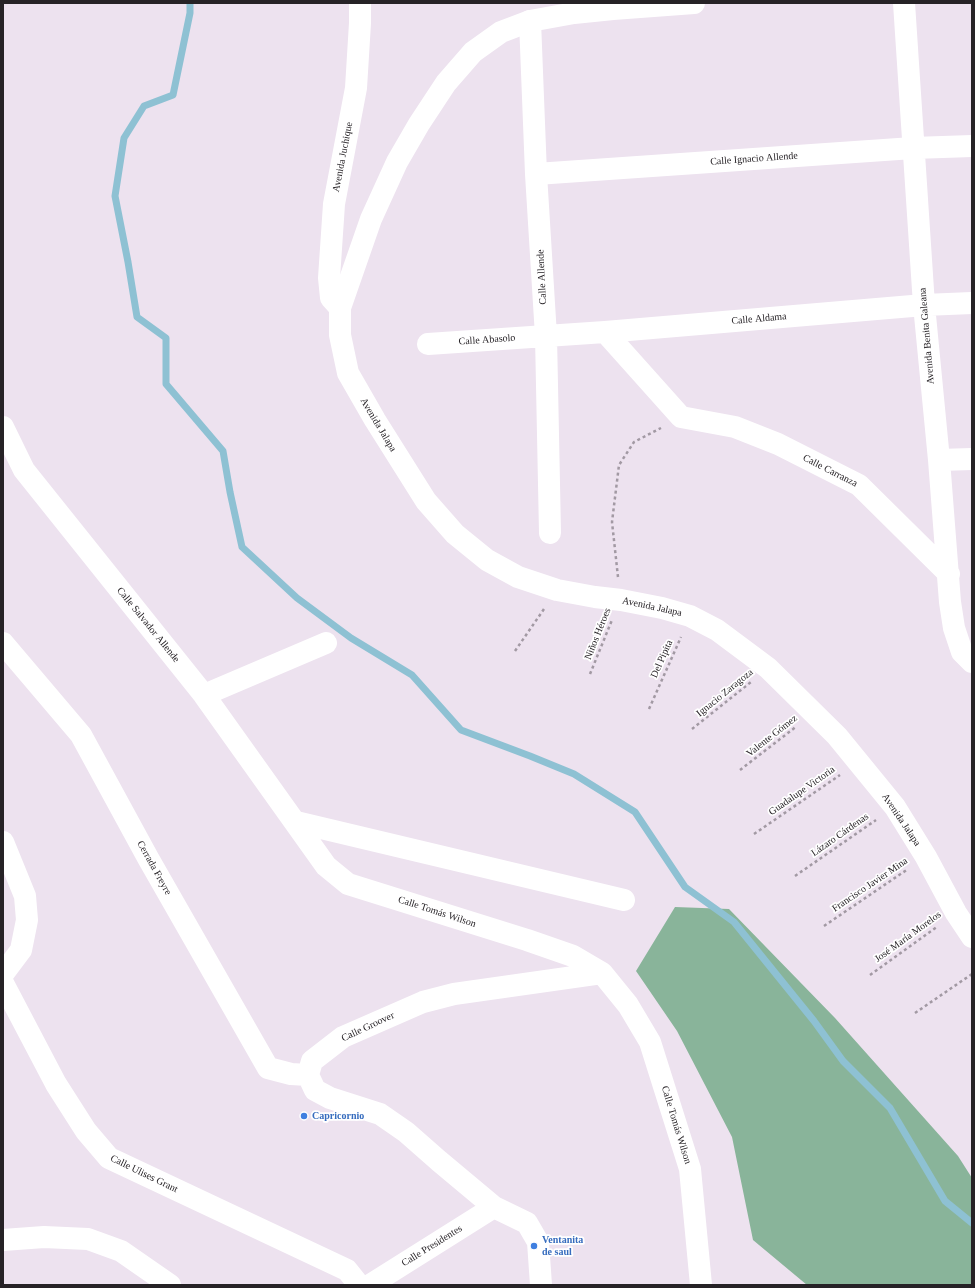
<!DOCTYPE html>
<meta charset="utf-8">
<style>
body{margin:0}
#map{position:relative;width:975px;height:1288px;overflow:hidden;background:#ede2ef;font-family:"Times New Roman",serif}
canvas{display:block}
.frame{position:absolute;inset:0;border:4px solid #262226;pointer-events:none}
</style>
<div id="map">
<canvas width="975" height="1288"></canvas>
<div class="frame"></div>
</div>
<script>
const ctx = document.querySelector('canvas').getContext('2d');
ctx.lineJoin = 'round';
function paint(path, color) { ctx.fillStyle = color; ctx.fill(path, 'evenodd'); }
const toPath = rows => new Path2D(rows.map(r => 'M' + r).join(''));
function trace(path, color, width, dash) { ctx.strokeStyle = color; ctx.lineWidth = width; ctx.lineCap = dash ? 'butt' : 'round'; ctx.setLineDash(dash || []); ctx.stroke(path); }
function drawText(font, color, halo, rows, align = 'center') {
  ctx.font = font + ' "Times New Roman",serif'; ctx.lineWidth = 3.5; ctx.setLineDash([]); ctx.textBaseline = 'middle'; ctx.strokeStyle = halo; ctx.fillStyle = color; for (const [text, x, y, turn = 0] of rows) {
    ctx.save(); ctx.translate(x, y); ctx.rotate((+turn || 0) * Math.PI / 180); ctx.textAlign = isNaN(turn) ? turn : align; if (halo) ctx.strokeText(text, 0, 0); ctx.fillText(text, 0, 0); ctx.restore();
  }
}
const forest = toPath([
 [675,907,729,909,835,1018,958,1156,972,1178,972,1285,807,1285,753,1240,732,1137,677,1031,636,971]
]);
const stream = toPath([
 [190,3,190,13,173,95,144,106,124,138,115,196,128,262,137,317,166,338,166,384,223,451,230,492,242,547,297,598,351,638,412,675,461,730,530,756,574,774,635,812,685,887,734,922,814,1021,843,1061,890,1108,945,1201,972,1223]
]);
const path = toPath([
 [618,577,612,522,619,465,634,442,661,428],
 [515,651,544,609],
 [590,674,612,620],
 [649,709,681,637],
 [692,729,751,682],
 [740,770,797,726],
 [754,834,840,775],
 [795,876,876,820],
 [824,926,908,869],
 [870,975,938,926],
 [915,1013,972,974]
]);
const street = toPath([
 [904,3,924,305,939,460,950,602,954,628,962,652,972,662],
 [530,21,536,174,546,336,550,533],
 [536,174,913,148,972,146],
 [340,308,331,298,329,278,334,204,356,88,360,23,360,3],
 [605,332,681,417,735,427,778,444,859,485,949,574],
 [428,344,605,332,924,305,972,303],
 [3,427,24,470,204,695,326,866,348,884,527,940,573,956,602,973,628,1005,650,1042,690,1169,701,1285],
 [939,460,972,459],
 [3,643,81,735,148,858,268,1068,291,1074,308,1075],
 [204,695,326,643],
 [296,822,624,900],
 [3,842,25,896,27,920,21,950,3,974],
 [3,983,56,1084,86,1131,109,1158,347,1270,359,1285],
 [3,1240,44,1237,88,1239,121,1251,170,1285],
 [370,1285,494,1207],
 [541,1285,538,1242,527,1223,494,1207,439,1161,406,1132,380,1114,330,1098,315,1090,308,1075,312,1061,343,1037,423,1002,454,994,602,973]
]);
const secondary = toPath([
 [694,3,613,9,574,13,530,21,501,32,473,52,446,83,419,124,397,162,371,219,340,308,340,335,348,373,375,420,426,501,455,534,487,560,518,577,557,590,595,597,621,600,662,608,690,616,717,630,768,668,837,736,895,807,926,857,956,913,972,937]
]);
const markers = [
 [304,1116,4,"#3f7fe0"],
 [534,1246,4,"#3f7fe0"]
];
const streetNames = [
 ["Avenida Juchique",343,157,-79],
 ["Calle Ignacio Allende",754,159,-4],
 ["Calle Allende",542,277,-93],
 ["Calle Aldama",759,319,-5],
 ["Avenida Benita Galeana",927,336,-95],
 ["Calle Abasolo",487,340,-4],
 ["Avenida Jalapa",378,425,59],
 ["Calle Carranza",830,471,27],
 ["Avenida Jalapa",652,607,12],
 ["Calle Salvador Allende",148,625,51],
 ["Niños Héroes",598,634,-68],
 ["Del Pipita",662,659,-66],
 ["Ignacio Zaragoza",725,693,-39],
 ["Valente Gómez",772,736,-38],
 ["Guadalupe Victoria",802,791,-35],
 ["Avenida Jalapa",901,820,56],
 ["Lázaro Cárdenas",840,835,-35],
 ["Cerrada Freyre",154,868,61],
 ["Francisco Javier Mina",870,885,-34],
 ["Calle Tomás Wilson",437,912,18],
 ["José María Morelos",908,937,-36],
 ["Calle Groover",368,1027,-25],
 ["Calle Tomás Wilson",676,1125,73],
 ["Calle Ulises Grant",144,1174,26],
 ["Calle Presidentes",432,1246,-32]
];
const shopNames = [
 ["Capricornio",312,1116],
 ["Ventanita",542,1240],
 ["de saul",542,1252]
];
paint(forest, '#89b49a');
trace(stream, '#8ec1d3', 7);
trace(path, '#a299a3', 2.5, [3, 3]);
trace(street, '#fff', 22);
trace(secondary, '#fff', 22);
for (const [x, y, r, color] of markers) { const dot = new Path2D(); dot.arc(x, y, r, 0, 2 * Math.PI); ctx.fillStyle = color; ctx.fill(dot); trace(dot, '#fff', 1.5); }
drawText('10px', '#262226', '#fff', streetNames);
drawText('bold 10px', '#366cbe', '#fff', shopNames, 'left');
</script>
